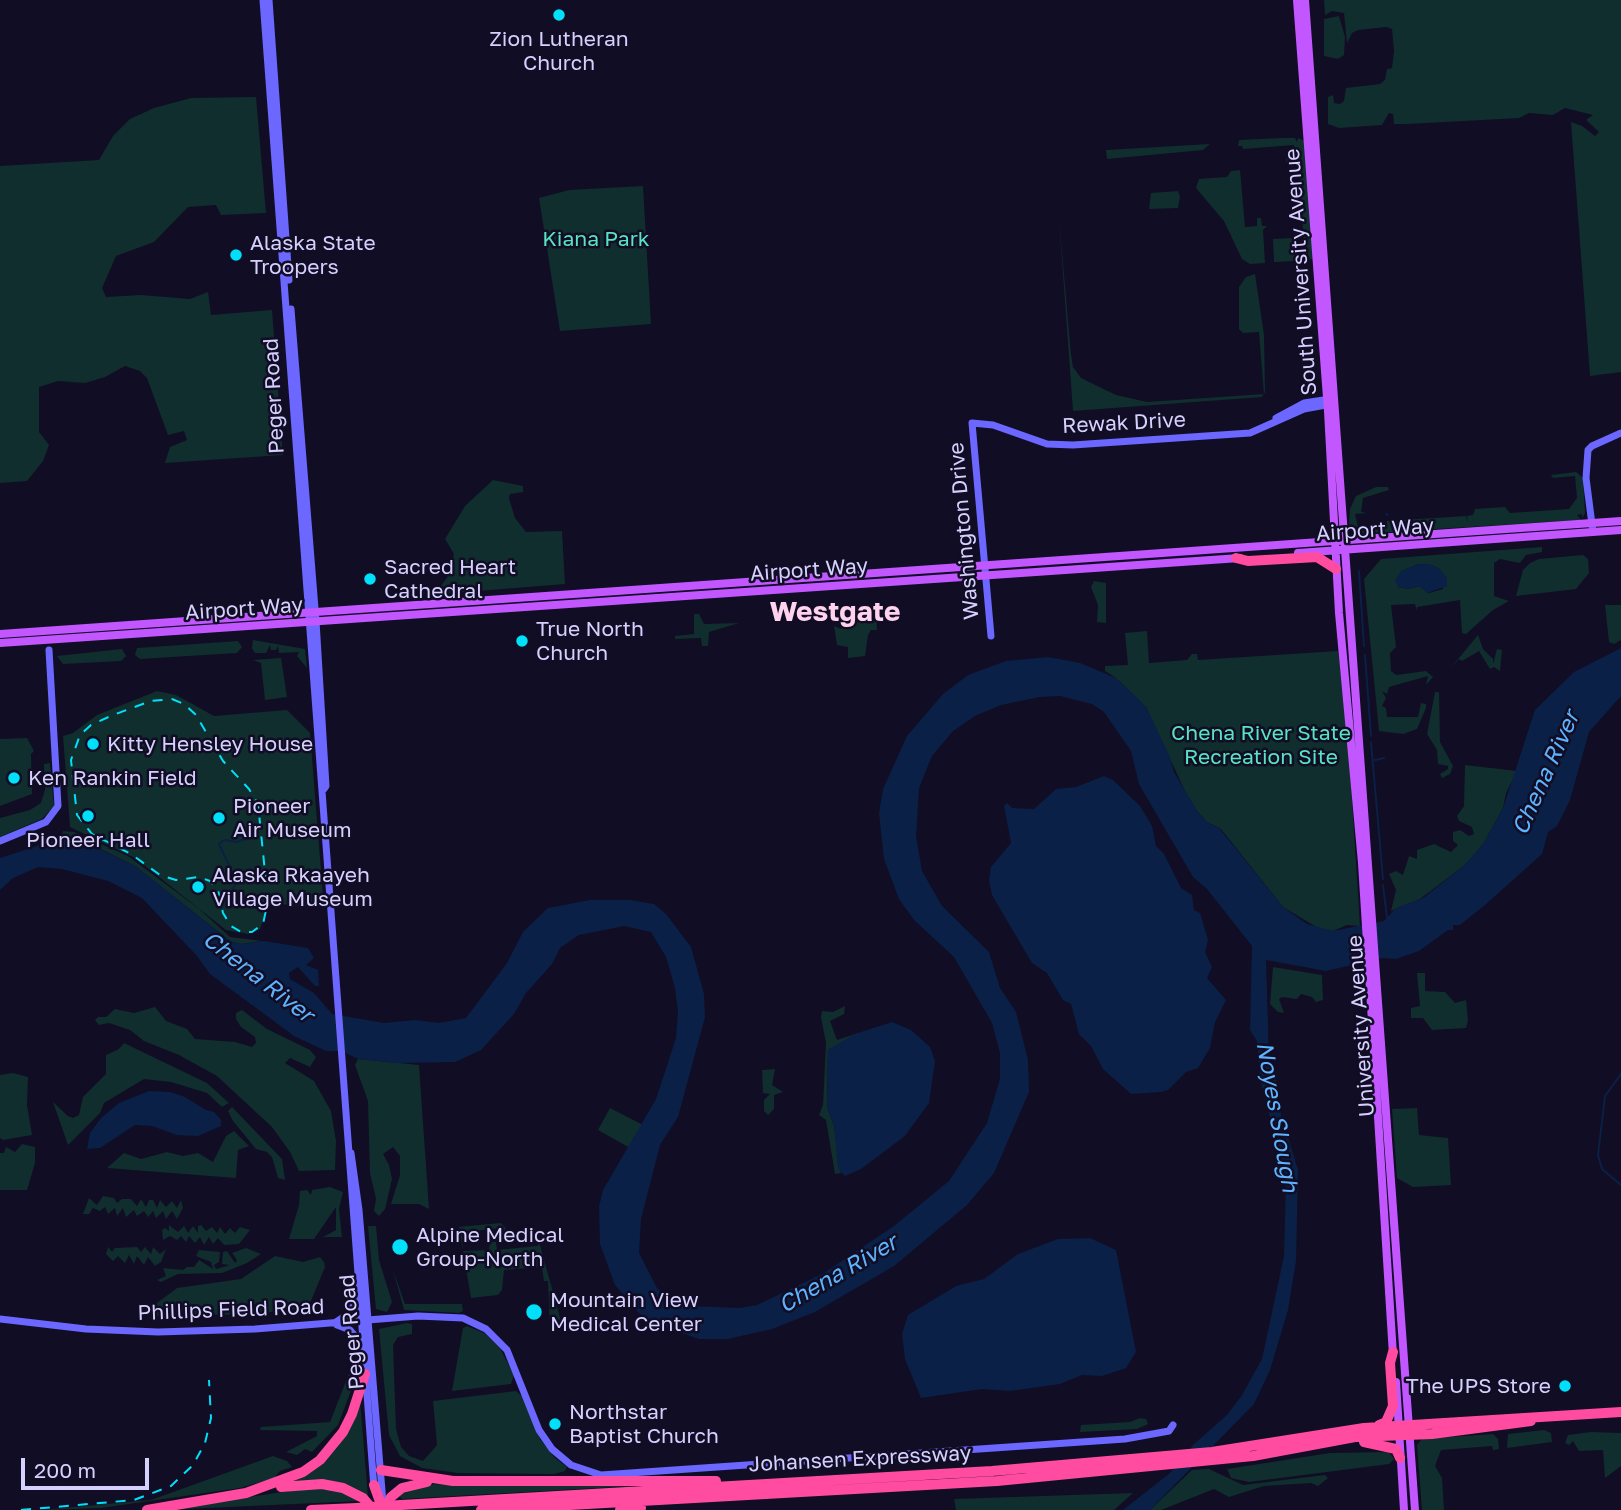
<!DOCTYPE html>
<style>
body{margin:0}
#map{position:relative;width:1621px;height:1510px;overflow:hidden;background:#110d24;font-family:"Golos Text",sans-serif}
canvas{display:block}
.scale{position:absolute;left:21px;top:1458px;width:128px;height:32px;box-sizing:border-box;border:4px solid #d6d0ff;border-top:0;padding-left:9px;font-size:21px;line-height:24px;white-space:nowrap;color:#d6d0ff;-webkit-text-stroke:5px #110d24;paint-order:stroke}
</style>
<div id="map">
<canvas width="1621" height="1510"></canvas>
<div class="scale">200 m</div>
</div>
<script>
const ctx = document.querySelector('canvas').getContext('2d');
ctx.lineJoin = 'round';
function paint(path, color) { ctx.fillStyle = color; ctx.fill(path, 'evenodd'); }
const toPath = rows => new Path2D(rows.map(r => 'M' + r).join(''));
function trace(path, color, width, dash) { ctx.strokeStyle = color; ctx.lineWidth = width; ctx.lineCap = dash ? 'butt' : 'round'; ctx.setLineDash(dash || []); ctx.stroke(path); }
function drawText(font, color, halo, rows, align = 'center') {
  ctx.font = font + ' "Golos Text",sans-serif'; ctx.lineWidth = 5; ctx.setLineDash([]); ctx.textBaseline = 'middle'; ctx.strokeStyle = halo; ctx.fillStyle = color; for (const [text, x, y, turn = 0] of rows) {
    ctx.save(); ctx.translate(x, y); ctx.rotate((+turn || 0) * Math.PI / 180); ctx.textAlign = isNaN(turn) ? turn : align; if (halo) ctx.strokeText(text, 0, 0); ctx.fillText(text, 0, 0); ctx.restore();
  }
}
const green = toPath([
 [1324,0,1621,0,1621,372,1590,376,1571,122,1582,126,1595,136,1599,132,1586,120,1593,115,1565,108,1553,115,1529,113,1519,118,1408,124,1394,124,1393,114,1389,113,1382,125,1339,128,1328,124,1328,97,1333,95,1334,103,1340,104,1344,101,1346,88,1380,84,1385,80,1387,69,1392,68,1394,51,1392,29,1386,27,1358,30,1352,33,1347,43,1344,13,1332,11,1325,15],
 [1339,16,1345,37,1344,55,1338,59,1324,56,1324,19],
 [256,97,266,213,221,215,216,205,188,207,154,242,116,256,102,288,106,297,141,295,190,299,208,292,211,315,272,310,283,455,165,463,170,447,187,440,184,431,168,435,147,378,140,371,125,366,105,377,85,383,58,381,39,387,39,432,49,445,43,461,27,481,0,483,0,166,99,160,113,136,130,119,154,108,191,98],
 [1282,138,1295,138,1297,142,1298,138,1305,141,1314,258,1309,260,1304,256,1300,168,1296,162,1286,163,1286,158,1295,157,1294,145,1243,149,1242,146,1238,146,1239,140],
 [1210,144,1203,150,1107,159,1106,150],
 [1240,170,1245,227,1257,226,1257,218,1261,218,1262,226,1267,226,1263,230,1265,263,1250,264,1242,259,1224,221,1196,188,1199,179,1227,177,1231,171],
 [643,186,651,324,560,331,539,198,569,190],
 [1178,191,1180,197,1178,208,1149,209,1151,193],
 [1059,218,1071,355,1073,367,1081,378,1116,395,1147,402,1264,394,1259,332,1243,333,1239,329,1239,287,1246,277,1255,274,1264,335,1265,392,1262,397,1073,411],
 [1295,238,1297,261,1274,262,1273,239],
 [1576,472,1583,478,1585,513,1582,518,1582,514,1577,515,1581,520,1356,534,1349,527,1350,509,1356,496,1376,487,1388,487,1389,490,1363,498,1361,512,1367,513,1355,514,1358,527,1386,525,1387,521,1466,516,1468,523,1467,516,1473,515,1475,509,1505,507,1510,513,1569,509,1577,498,1575,476,1553,478,1551,475],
 [493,480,523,486,523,492,510,494,509,498,515,518,526,532,562,531,565,584,465,592,446,593,439,588,447,578,454,554,445,539,465,506],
 [1542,547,1542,552,1526,555,1520,563,1500,559,1494,563,1494,596,1509,601,1493,610,1466,634,1462,633,1460,600,1417,607,1417,611,1415,604,1391,605,1396,647,1390,653,1391,671,1396,675,1426,671,1433,677,1426,685,1428,676,1389,687,1387,694,1382,691,1386,698,1382,706,1386,708,1387,717,1418,717,1421,703,1426,704,1426,708,1417,729,1403,734,1379,731,1364,579,1381,559],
 [1419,564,1432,565,1441,570,1443,589,1429,593,1419,586,1409,589,1398,587,1401,571],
 [1583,555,1588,559,1589,573,1576,589,1516,596,1523,570,1530,563,1539,559],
 [1094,581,1106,583,1106,623,1097,622,1098,605,1091,587],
 [1605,605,1621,605,1621,640,1614,644,1609,642],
 [868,607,876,609,877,630,871,630,868,635,865,656,848,658,848,647,837,645,834,626,841,629,842,621,854,621,855,609],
 [694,614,699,614,704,624,739,623,709,632,708,646,702,646,701,638,675,639,675,636,694,634],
 [1147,631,1149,663,1187,660,1192,654,1197,654,1198,660,1338,651,1347,721,1360,926,1347,925,1333,931,1318,928,1283,907,1221,829,1207,822,1191,804,1146,707,1116,678,1105,671,1105,666,1128,665,1125,633],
 [1478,635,1483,649,1493,659,1493,664,1497,649,1502,650,1500,671,1494,667,1490,669,1479,651,1462,661,1459,659,1449,670],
 [253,640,305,649,307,668,297,656,299,652,279,653,278,646,276,650,271,650,270,645,266,653,255,653,252,648],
 [238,641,242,647,237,653,140,659,135,655,137,648],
 [122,649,126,656,121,661,63,664,57,656],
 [281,658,287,697,265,700,261,663,253,660],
 [157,691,176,695,214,716,287,710,310,733,324,908,269,903,260,929,248,934,226,930,135,858,70,827,63,736,73,733,97,715],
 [1435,692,1439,692,1440,742,1453,766,1450,774,1442,778,1440,774,1448,769,1448,766,1438,764,1437,750,1427,734],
 [27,738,34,751,31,754,32,794,0,806,0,739],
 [50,763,54,806,42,819,0,837,0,818,30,810,41,803,45,790,44,764],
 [1465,765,1517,771,1506,793,1503,808,1484,843,1465,865,1420,899,1391,911,1396,890,1389,874,1396,871,1403,875,1409,856,1417,859,1417,850,1434,844,1451,852,1458,845,1453,841,1453,832,1460,830,1469,836,1474,834,1472,827,1459,821,1457,816,1464,806],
 [63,831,74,832,128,856,198,908,230,937,262,941,241,944,230,941,135,866,90,844,68,837,60,840],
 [1273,967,1322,975,1323,1000,1316,1002,1312,997,1301,994,1297,999,1282,997,1279,999,1284,1013,1278,1012,1270,1004],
 [1417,973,1425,973,1425,991,1445,992,1455,1003,1466,1000,1468,1020,1466,1028,1432,1030,1423,1018,1411,1018,1411,1008,1420,1006],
 [845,1006,844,1014,830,1021,837,1040,861,1032,828,1050,827,1107,834,1126,841,1173,835,1174,826,1120,819,1115,823,1105,826,1043,821,1017,822,1011,833,1012],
 [155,1007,166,1021,187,1029,195,1039,235,1042,252,1047,256,1043,255,1037,241,1027,236,1019,236,1013,242,1010,267,1029,310,1050,316,1057,310,1067,290,1058,285,1063,314,1081,331,1111,336,1141,335,1170,299,1171,290,1152,272,1127,217,1076,179,1055,144,1041,130,1030,109,1023,99,1025,95,1020,98,1017,106,1017,115,1009,134,1013],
 [124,1043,207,1083,229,1103,222,1107,207,1093,171,1082,144,1079,104,1103,100,1113,68,1145,53,1102,68,1116,73,1118,79,1115,83,1097,106,1074,106,1055,119,1049],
 [358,1059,419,1065,429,1209,419,1204,391,1204,400,1175,400,1156,393,1147,383,1154,389,1165,392,1179,385,1209,379,1216,374,1211,376,1199,370,1173,368,1101,355,1065],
 [775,1069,772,1085,783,1092,774,1095,774,1109,768,1115,764,1111,764,1100,770,1094,763,1093,762,1070],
 [13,1073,28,1077,27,1105,32,1135,3,1140,0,1138,0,1075],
 [232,1107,282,1159,285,1180,278,1178,272,1157,267,1152,256,1149,233,1121,228,1111],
 [610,1108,643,1125,630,1148,598,1130],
 [1417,1108,1419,1135,1448,1138,1451,1185,1413,1187,1397,1178,1392,1109],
 [234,1131,249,1146,238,1150,236,1178,107,1168,124,1153,141,1159,167,1152,183,1156,198,1153,213,1162,226,1136],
 [22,1144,35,1147,35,1163,27,1190,0,1190,0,1153,4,1153,6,1147,15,1152],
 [330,1187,343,1192,339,1209,342,1237,323,1237,336,1230,336,1207,314,1239,289,1239,299,1205,300,1191,307,1190,311,1195,312,1190],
 [103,1196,114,1198,117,1203,122,1199,131,1199,137,1206,141,1199,146,1207,149,1200,153,1200,157,1208,160,1200,166,1207,172,1201,177,1208,181,1200,183,1208,177,1219,172,1211,166,1219,163,1211,156,1218,153,1211,148,1217,144,1211,137,1216,134,1210,126,1217,123,1208,117,1216,115,1208,108,1214,105,1207,100,1211,93,1208,89,1214,83,1214,89,1198,97,1205],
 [500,1223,505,1227,506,1235,504,1236,502,1228,462,1232,463,1251,489,1250,490,1242,496,1242,497,1250,538,1246,535,1227,562,1325,550,1326,548,1281,544,1281,542,1267,504,1270,502,1290,498,1295,471,1298,459,1227],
 [169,1225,178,1232,184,1226,188,1233,193,1226,198,1233,198,1226,201,1225,206,1231,212,1227,217,1233,220,1227,225,1234,230,1228,235,1233,240,1227,250,1230,239,1244,224,1245,218,1238,213,1244,209,1237,204,1245,200,1237,195,1243,189,1236,186,1242,181,1236,177,1240,170,1236,163,1240,162,1230,165,1228,169,1231],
 [368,1226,376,1226,379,1260,392,1302,387,1312,376,1309],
 [108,1247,112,1252,115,1248,137,1247,141,1252,145,1247,151,1254,153,1247,160,1254,166,1249,161,1262,155,1266,148,1257,144,1265,137,1256,134,1264,129,1255,125,1263,118,1256,113,1261,106,1254],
 [246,1248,261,1254,247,1263,222,1273,178,1274,161,1282,157,1280,166,1276,163,1268,183,1270,187,1267,194,1267,199,1260,213,1269,211,1262,196,1256,199,1250,220,1252,219,1262,214,1265,216,1269,230,1265,222,1264,223,1252,227,1251,235,1263,237,1260,232,1253],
 [275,1256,303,1262,320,1257,324,1262,325,1267,308,1308,252,1314,153,1316,157,1303,177,1288,241,1279],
 [393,1270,405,1304,462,1304,463,1311,459,1313,404,1310],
 [407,1323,412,1324,412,1334,398,1337,393,1345,396,1429,401,1447,409,1456,423,1461,437,1445,433,1401,516,1391,522,1396,540,1439,555,1458,567,1467,565,1471,554,1474,458,1473,422,1468,400,1456,389,1435,379,1329],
 [467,1326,484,1333,500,1348,514,1375,511,1384,452,1391,463,1328],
 [350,1371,352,1388,338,1425,312,1452,305,1449,297,1455,286,1452,317,1436,317,1431,260,1430,261,1427,330,1422],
 [360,1401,368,1496,356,1490,286,1484,306,1473],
 [1140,1418,1146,1419,1148,1424,1137,1429,1080,1432,1081,1425,1130,1422],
 [1544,1430,1551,1433,1552,1442,1507,1448,1508,1434],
 [1591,1432,1621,1433,1621,1466,1605,1478,1603,1450,1579,1451,1573,1441,1569,1445,1565,1443,1568,1435],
 [1493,1434,1498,1439,1499,1449,1493,1450,1492,1446,1441,1450,1435,1466,1442,1478,1444,1510,1422,1510,1417,1445,1422,1439],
 [1389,1452,1394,1459,1389,1464,1249,1482,1231,1478,1227,1469,1330,1453],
 [273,1456,287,1461,292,1467,280,1471,274,1478,240,1488,101,1508,41,1510,151,1500],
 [1209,1469,1243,1485,1325,1475,1328,1478,1318,1486,1311,1483,1264,1486,1229,1497,1214,1489,1161,1510,1150,1510,1192,1470],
 [427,1484,474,1485,650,1485,402,1499,398,1495],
 [308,1488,338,1490,359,1501,164,1510],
 [1133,1493,1114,1510,956,1510,954,1499]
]);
const water = toPath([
 [1419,564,1432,565,1441,570,1447,578,1447,586,1427,593,1419,586,1409,589,1398,587,1395,580,1401,571],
 [1621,648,1621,696,1589,732,1570,800,1557,826,1548,832,1542,854,1485,905,1460,925,1453,925,1453,930,1448,930,1419,951,1396,959,1383,958,1326,971,1266,960,1269,1058,1275,1068,1279,1108,1298,1170,1296,1261,1288,1310,1270,1370,1254,1404,1150,1510,1123,1510,1170,1473,1194,1444,1227,1415,1242,1395,1262,1359,1284,1256,1286,1180,1260,1078,1257,1041,1250,1030,1252,946,1207,889,1193,877,1139,784,1131,751,1104,712,1092,704,1060,696,1040,697,1001,705,975,716,953,731,932,756,919,788,916,836,922,871,942,906,989,952,1000,988,1016,1012,1028,1060,1029,1092,994,1173,967,1205,894,1266,815,1312,772,1329,728,1339,699,1339,645,1320,615,1285,600,1244,599,1207,603,1190,656,1099,676,1038,678,1012,675,988,666,957,651,932,624,926,579,935,560,948,552,964,526,993,514,1014,481,1050,455,1062,397,1063,358,1059,342,1051,326,1051,294,1036,210,974,197,956,142,898,108,881,62,869,38,867,13,878,0,890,0,858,65,837,80,840,135,866,230,941,241,944,264,941,308,948,314,958,306,965,318,970,319,986,315,986,298,967,289,973,290,979,314,993,332,1014,384,1023,415,1020,439,1023,466,1018,507,963,523,932,548,908,590,900,630,900,654,904,666,914,691,947,704,994,705,1017,678,1117,660,1145,641,1219,639,1253,657,1288,668,1297,689,1306,740,1308,757,1305,824,1273,894,1226,949,1181,987,1123,1000,1079,1000,1053,992,1023,954,957,914,920,899,899,884,859,879,813,883,789,907,736,943,694,968,675,1006,661,1048,657,1080,663,1116,678,1146,707,1170,757,1174,772,1198,812,1207,822,1220,829,1283,907,1307,924,1333,931,1384,921,1396,908,1423,898,1465,865,1484,843,1503,808,1535,710,1574,672],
 [1104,776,1113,780,1140,806,1152,826,1156,846,1164,854,1181,888,1192,895,1194,910,1200,913,1208,940,1205,952,1212,967,1207,978,1226,1000,1215,1022,1210,1048,1198,1068,1186,1072,1168,1090,1161,1092,1131,1094,1103,1069,1091,1046,1079,1034,1071,1004,1063,1000,1047,973,1032,963,992,895,989,880,991,867,1011,843,1004,806,1007,803,1012,808,1034,809,1056,789,1076,787],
 [892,1022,911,1030,930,1047,935,1061,929,1103,905,1136,861,1169,845,1176,838,1169,834,1125,827,1107,828,1050,855,1034],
 [149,1091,170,1092,185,1097,206,1110,214,1112,221,1120,221,1126,198,1136,177,1135,152,1126,135,1125,100,1148,87,1149,90,1133,101,1118,119,1103],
 [1090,1238,1116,1250,1136,1352,1126,1368,1102,1376,1082,1375,1060,1384,1010,1391,982,1389,921,1398,905,1359,902,1334,908,1315,956,1286,984,1279,1018,1254,1058,1239]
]);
const stream = toPath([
 [1387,514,1387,515],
 [1359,571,1364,646],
 [1365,655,1371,736],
 [1371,742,1383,879],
 [248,747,262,753],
 [1375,760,1384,758],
 [1383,885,1387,918],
 [231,891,235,885,234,876,219,844,224,840,236,842,250,838],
 [1621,1074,1605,1096,1598,1155,1602,1169,1621,1185]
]);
const secondary = toPath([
 [263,0,374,1488],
 [269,0,289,280],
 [291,309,316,621,326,786,324,789],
 [1276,418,1304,403,1330,399],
 [1593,532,1586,478,1588,450,1592,446,1621,433],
 [991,636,972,423,993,425,1047,444,1073,445,1250,433,1304,409,1331,404],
 [0,841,46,822,58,806,49,650],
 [351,1153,359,1210,383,1503],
 [0,1319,86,1329,158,1332,255,1329,418,1316,463,1318,486,1329,507,1350,539,1430,552,1449,571,1465,601,1475,1125,1439,1169,1431,1173,1425],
 [336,1322,350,1313,358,1295],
 [337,1325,350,1330,362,1344]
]);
const primary = toPath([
 [1297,0,1328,411,1339,613,1362,863,1393,1355],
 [1305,0,1415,1510],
 [1298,553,1621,530],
 [0,634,1621,521],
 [0,643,1240,558],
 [1396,1382,1404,1510]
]);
const highway = toPath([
 [1236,558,1248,561,1317,557,1336,569],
 [1379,1425,1386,1422,1393,1406,1390,1363,1393,1352],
 [1364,1442,1396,1449,1400,1458],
 [381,1470,453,1481,716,1481],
 [374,1485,383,1510],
 [281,1487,322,1484,343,1488,363,1498,373,1510],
 [401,1505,992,1471,1212,1452,1364,1428,1621,1412],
 [147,1510,246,1493,303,1472,320,1460,343,1432,352,1414,365,1374],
 [311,1510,357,1508],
 [384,1510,391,1497,402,1488,427,1482],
 [481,1510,997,1481,1253,1456,1355,1437,1432,1434,1531,1421],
 [620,1510,641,1508]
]);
const rail = toPath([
 [172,699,184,704,196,715,223,761,249,789,258,804,268,901,263,924,252,932,241,932,231,926,223,913,218,890,210,881,199,877,176,880,160,875,131,854,92,834,77,815,71,760,80,735,91,725,113,715,151,701,172,699],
 [21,1510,134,1500,171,1486,193,1465,205,1443,211,1418,209,1380]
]);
const highwayBridge = toPath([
 [357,1508,401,1505]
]);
const markers = [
 [559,15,7,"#00e0fb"],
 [236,255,7,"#00e0fb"],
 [370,579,7,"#00e0fb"],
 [522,641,7,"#00e0fb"],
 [93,744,7,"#00e0fb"],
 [14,778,7,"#00e0fb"],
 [88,816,7,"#00e0fb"],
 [219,818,7,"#00e0fb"],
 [198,887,7,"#00e0fb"],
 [400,1247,9,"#00e0fb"],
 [534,1312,9,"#00e0fb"],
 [1565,1386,7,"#00e0fb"],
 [555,1424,7,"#00e0fb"]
];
const poiNames = [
 ["Zion Lutheran",559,39,"center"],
 ["Church",559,63,"center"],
 ["Alaska State",250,243],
 ["Troopers",250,267],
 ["Sacred Heart",384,567],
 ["Cathedral",384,591],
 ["True North",536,629],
 ["Church",536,653],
 ["Kitty Hensley House",107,744],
 ["Ken Rankin Field",28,778],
 ["Pioneer",233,806],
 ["Air Museum",233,830],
 ["Pioneer Hall",88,840,"center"],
 ["Alaska Rkaayeh",212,875],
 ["Village Museum",212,899],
 ["Alpine Medical",416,1235],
 ["Group-North",416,1259],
 ["Mountain View",550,1300],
 ["Medical Center",550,1324],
 ["The UPS Store",1551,1386,"right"],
 ["Northstar",569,1412],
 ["Baptist Church",569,1436]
];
const parkNames = [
 ["Kiana Park",596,239],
 ["Chena River State",1261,733],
 ["Recreation Site",1261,757]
];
const streetNames = [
 ["South University Avenue",1301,272,-94],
 ["Peger Road",274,396,-93],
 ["Rewak Drive",1124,423,-3],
 ["Airport Way",1375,530,-4],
 ["Washington Drive",964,531,-95],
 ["Airport Way",809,570,-4],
 ["Airport Way",244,609,-4],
 ["University Avenue",1361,1026,-94],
 ["Phillips Field Road",231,1310,-2],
 ["Peger Road",352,1332,-95],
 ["Johansen Expressway",860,1459,-3]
];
const waterNames = [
 ["Chena River",1546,773,-66],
 ["Chena River",258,977,38],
 ["Noyes Slough",1277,1117,80],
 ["Chena River",838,1274,-30]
];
const districtNames = [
 ["Westgate",835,612]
];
paint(green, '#102e2d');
paint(water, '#0a2046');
trace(stream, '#0a2046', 2);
trace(secondary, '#6c67ff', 7);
trace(primary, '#c257ff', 8);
trace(highway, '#ff4ba0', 10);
trace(rail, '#00e0fb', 2, [10, 9]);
trace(highwayBridge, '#ff4ba0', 10);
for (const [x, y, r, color] of markers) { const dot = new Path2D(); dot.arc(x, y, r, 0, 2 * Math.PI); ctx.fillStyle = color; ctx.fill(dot); trace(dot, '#110d24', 2.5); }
drawText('21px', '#d6d0ff', '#110d24', poiNames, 'left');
drawText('21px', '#58e3c1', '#110d24', parkNames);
drawText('21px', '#d6d0ff', '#110d24', streetNames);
drawText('italic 23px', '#5eb3ff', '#110d24', waterNames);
drawText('bold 28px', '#ffd2ee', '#110d24', districtNames);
</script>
